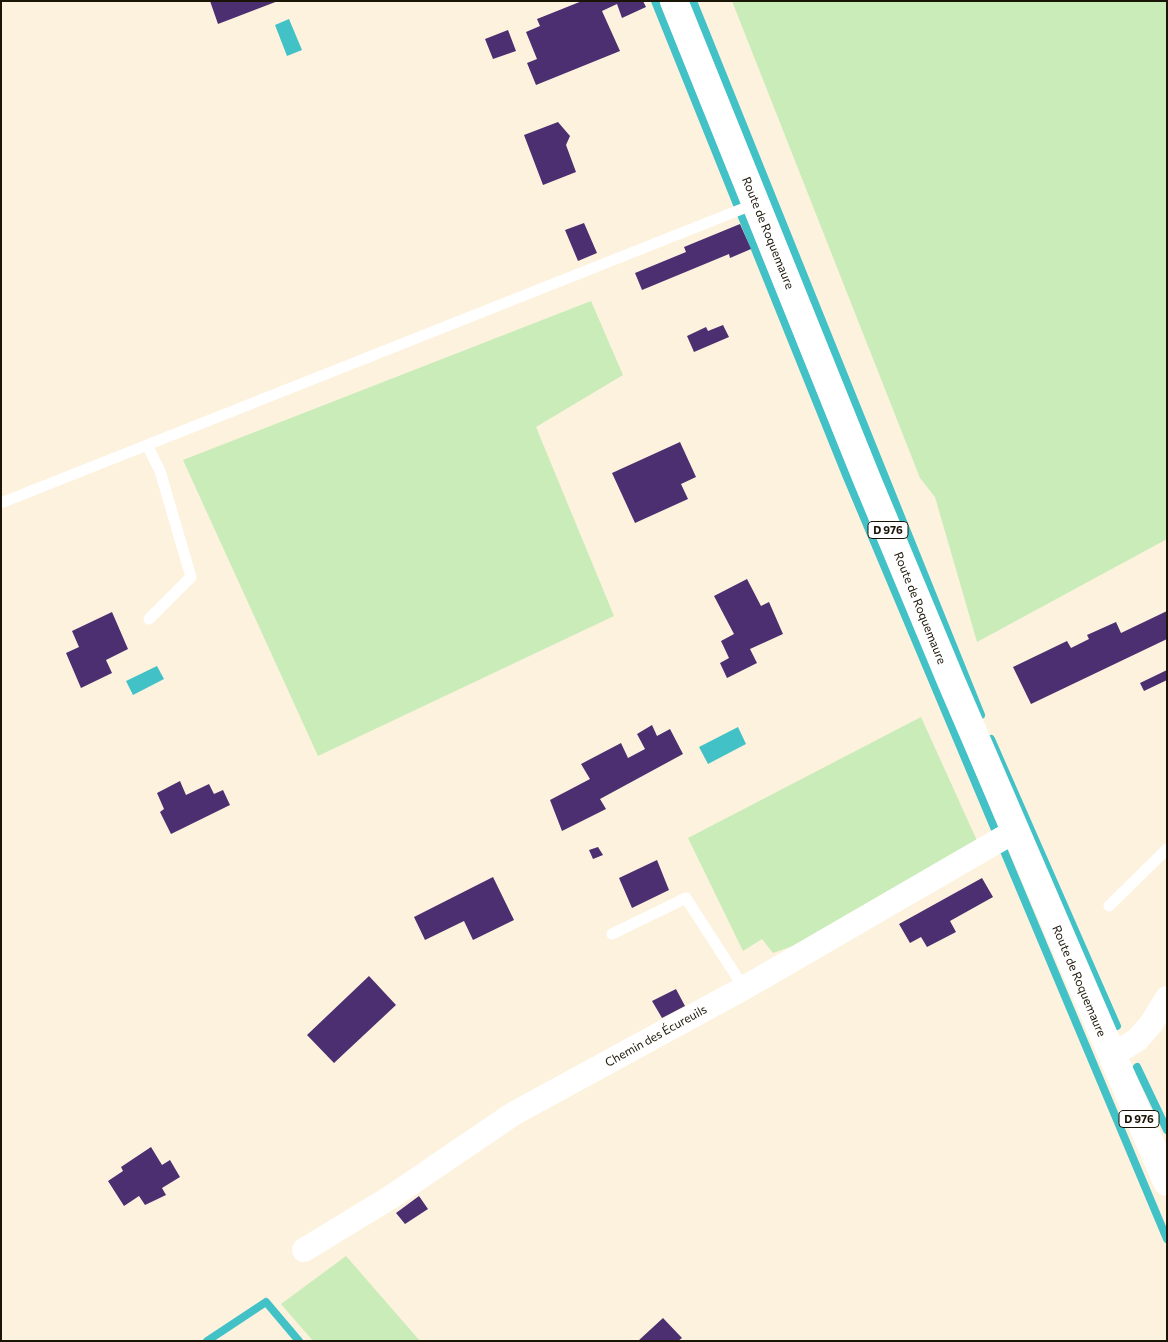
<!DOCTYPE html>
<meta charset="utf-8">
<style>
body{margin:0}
#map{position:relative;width:1168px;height:1342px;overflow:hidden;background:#fdf2de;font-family:Commissioner,sans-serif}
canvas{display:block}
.frame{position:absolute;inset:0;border:2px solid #1b1508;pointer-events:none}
</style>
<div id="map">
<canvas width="1168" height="1342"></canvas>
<div class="frame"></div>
</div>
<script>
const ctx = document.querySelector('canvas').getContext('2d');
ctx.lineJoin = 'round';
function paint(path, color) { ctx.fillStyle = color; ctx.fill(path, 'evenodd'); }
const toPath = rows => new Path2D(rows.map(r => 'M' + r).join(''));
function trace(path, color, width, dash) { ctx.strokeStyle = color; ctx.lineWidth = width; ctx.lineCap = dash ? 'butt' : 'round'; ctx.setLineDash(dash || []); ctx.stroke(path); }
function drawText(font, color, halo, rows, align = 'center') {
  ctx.font = font + ' Commissioner,sans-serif'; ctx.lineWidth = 5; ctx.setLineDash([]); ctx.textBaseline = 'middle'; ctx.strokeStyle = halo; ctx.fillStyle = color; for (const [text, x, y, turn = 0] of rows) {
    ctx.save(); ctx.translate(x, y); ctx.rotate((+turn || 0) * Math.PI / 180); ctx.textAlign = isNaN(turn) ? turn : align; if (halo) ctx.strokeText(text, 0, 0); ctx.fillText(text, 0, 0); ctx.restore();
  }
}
const green = toPath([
 [732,1,1167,1,1167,539,977,642,935,497,920,478],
 [591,301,623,375,536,427,614,616,318,756,183,460],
 [921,717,979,845,824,935,773,953,762,939,743,951,688,838],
 [346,1256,420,1341,313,1341,281,1304]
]);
const water = toPath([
 [289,19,302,50,287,56,275,25],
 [157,666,164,679,133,695,126,681],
 [738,727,746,744,708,764,699,747]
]);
const stream = toPath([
 [655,1,846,475,1167,1239],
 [693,1,981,715],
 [991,739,1117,1026],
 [1137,1067,1167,1130],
 [207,1341,266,1302,299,1341]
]);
const building = toPath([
 [210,1,278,1,218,24],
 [582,1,643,1,646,7,622,18,617,4,602,11,620,51,536,85,527,63,537,59,526,32,540,26,537,19],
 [508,30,516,51,493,59,485,39],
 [558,122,570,136,566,145,576,172,543,185,524,135],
 [584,223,597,253,578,261,565,230],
 [740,224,751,249,730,258,729,254,642,290,635,273,686,252,684,247],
 [723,325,729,337,694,352,687,336,706,327,708,331],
 [680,442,696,477,681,484,688,499,635,523,612,473],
 [747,579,761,606,769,602,783,634,750,649,757,663,727,678,720,663,729,658,721,641,734,634,714,596],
 [1167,611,1167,639,1031,704,1013,667,1067,641,1071,648,1089,639,1087,635,1116,622,1121,633],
 [112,612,128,649,106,660,112,673,81,688,66,653,79,647,72,631],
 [1167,670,1167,680,1144,691,1140,683],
 [652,725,657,736,670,729,683,754,600,799,606,809,562,831,550,800,590,779,581,764,621,743,628,758,645,749,637,734],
 [180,781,186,795,209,784,214,794,223,790,230,805,171,834,160,812,164,809,157,793],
 [598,847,603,855,593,859,589,850],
 [657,860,669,890,632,908,619,878],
 [493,877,514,920,473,940,464,921,425,940,414,917],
 [982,878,993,897,950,921,956,932,927,947,921,937,910,943,899,924],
 [369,976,396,1005,334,1063,307,1035],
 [676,989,685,1006,662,1018,652,1001],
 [151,1147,162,1165,170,1160,180,1177,162,1188,166,1195,145,1205,139,1196,124,1206,108,1181,123,1171,121,1167],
 [419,1196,428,1209,405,1224,396,1213],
 [663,1318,682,1338,678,1341,638,1341]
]);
const lane = toPath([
 [147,445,160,471,191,577,149,619],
 [1,503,757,203],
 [1109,906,1167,849],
 [612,934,686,898,744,988]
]);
const street = toPath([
 [1111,1056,1137,1040,1151,1024,1167,998],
 [304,1250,391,1197,513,1114,744,988,1015,831]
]);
const primary = toPath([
 [674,1,866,477,951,681,1167,1182]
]);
const shields = [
 [888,530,40],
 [1139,1119,40]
];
const shieldNames = [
 ["D 976",888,530],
 ["D 976",1139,1119]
];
const streetNames = [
 ["Route de Roquemaure",768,233,68],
 ["Route de Roquemaure",920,608,68],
 ["Route de Roquemaure",1079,981,67],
 ["Chemin des Écureuils",656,1036,-29]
];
paint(green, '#c9ecb9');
paint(water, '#42c2c6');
trace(stream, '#42c2c6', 8);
paint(building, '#4b2f71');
trace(lane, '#fff', 11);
trace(street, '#fff', 24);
trace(primary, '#fff', 28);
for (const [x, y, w] of shields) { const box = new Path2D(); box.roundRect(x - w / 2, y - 8.5, w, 17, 4); ctx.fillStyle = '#fff'; ctx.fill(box); trace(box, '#1b1508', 1); }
drawText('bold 11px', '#1b1508', null, shieldNames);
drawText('12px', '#1b1508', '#fff', streetNames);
</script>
